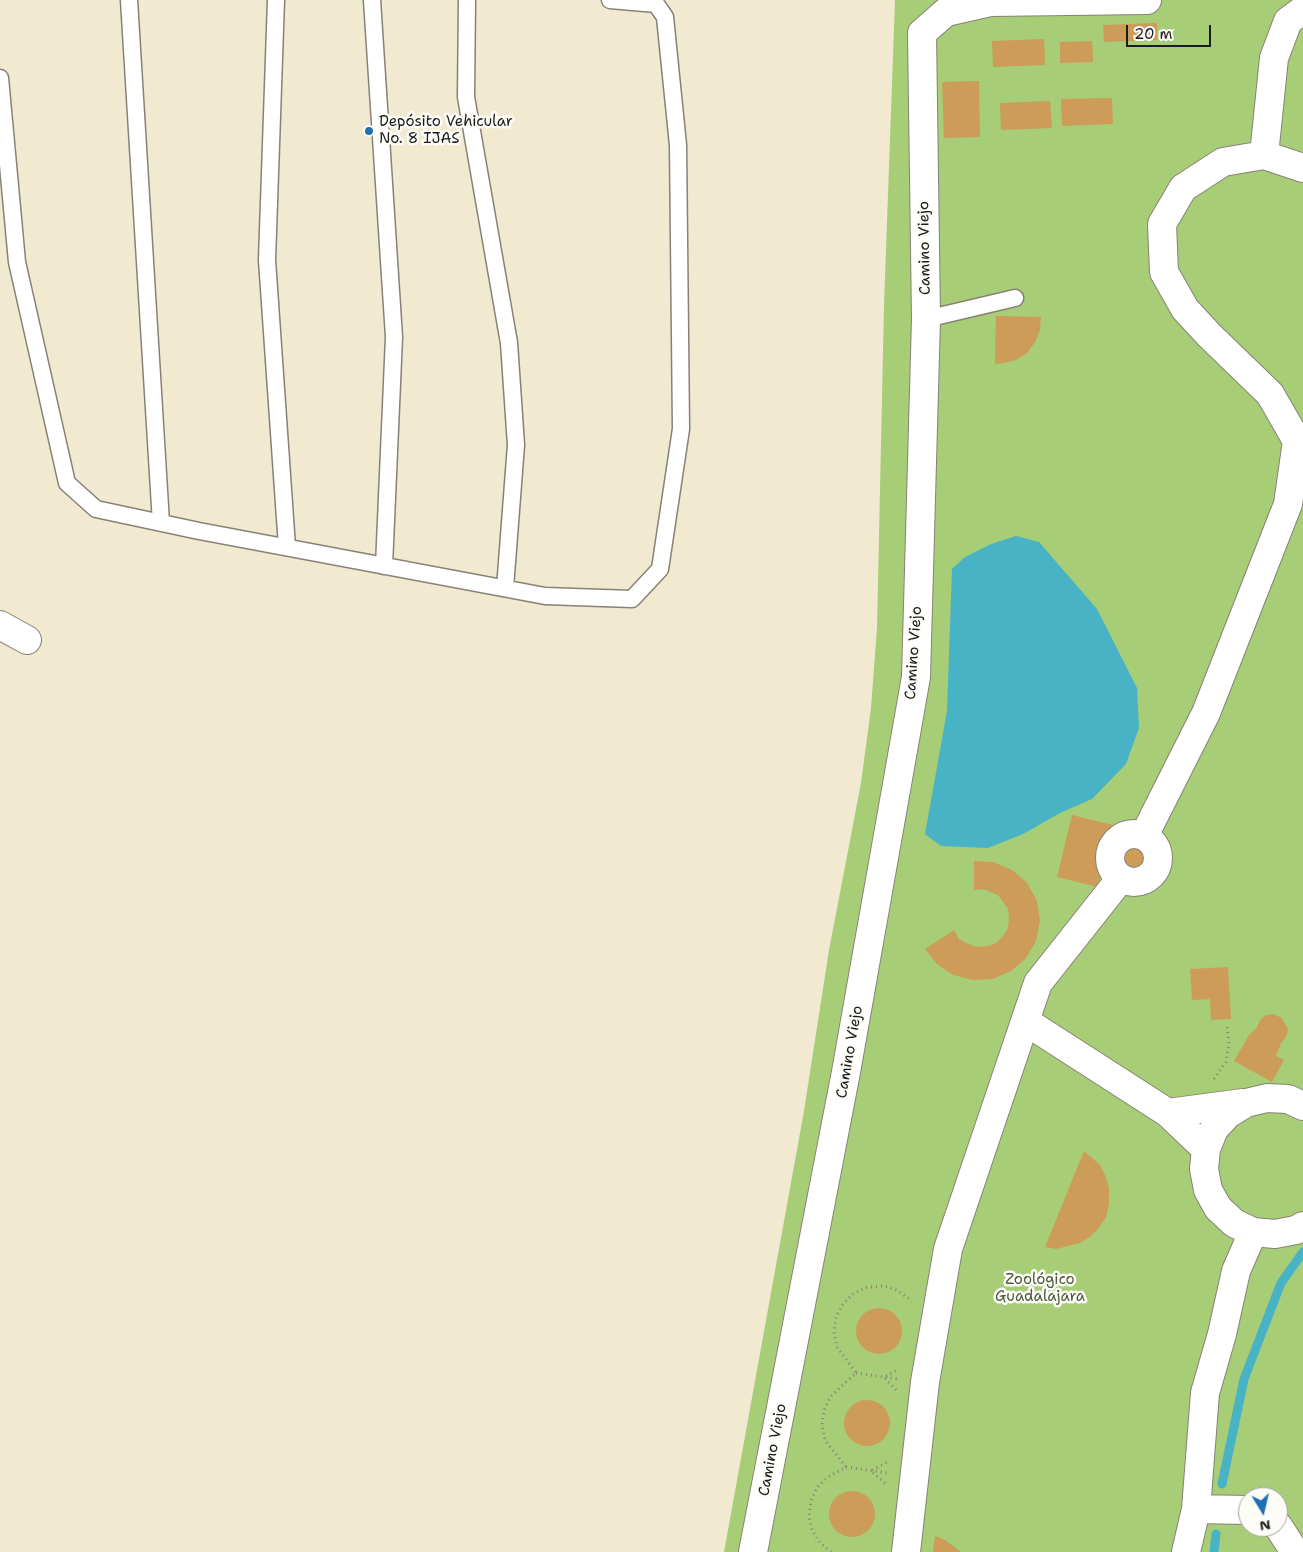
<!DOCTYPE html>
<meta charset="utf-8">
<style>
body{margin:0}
#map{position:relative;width:1303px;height:1552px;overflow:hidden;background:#f2e9d1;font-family:"Shantell Sans",sans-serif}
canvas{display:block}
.north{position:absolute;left:1238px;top:1487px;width:50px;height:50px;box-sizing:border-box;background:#fdfcf7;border:1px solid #a3a29f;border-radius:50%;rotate:171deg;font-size:14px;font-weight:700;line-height:20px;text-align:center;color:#1c1c1c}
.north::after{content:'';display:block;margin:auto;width:18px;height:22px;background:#1f6fb2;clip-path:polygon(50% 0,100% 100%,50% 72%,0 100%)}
.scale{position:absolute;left:1126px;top:25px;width:85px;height:22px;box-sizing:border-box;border:2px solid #1c1c1c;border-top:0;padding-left:6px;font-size:15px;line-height:18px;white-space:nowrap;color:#1c1c1c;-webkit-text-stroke:4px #fdfcf7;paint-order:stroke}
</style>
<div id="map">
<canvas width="1303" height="1552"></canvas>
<div class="north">N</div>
<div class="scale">20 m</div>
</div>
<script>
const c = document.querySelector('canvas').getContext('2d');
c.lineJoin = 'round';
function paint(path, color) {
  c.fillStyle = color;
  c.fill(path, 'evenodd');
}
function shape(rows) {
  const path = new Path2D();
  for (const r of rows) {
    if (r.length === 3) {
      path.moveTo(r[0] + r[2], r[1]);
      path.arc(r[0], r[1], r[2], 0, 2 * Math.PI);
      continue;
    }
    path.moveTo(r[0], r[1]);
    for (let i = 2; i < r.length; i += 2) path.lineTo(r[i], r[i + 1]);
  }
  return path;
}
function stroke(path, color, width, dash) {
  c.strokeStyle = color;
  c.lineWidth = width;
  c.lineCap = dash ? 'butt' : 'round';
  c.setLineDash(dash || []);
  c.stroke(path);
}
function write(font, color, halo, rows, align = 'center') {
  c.font = font + ' "Shantell Sans",sans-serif';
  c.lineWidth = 5;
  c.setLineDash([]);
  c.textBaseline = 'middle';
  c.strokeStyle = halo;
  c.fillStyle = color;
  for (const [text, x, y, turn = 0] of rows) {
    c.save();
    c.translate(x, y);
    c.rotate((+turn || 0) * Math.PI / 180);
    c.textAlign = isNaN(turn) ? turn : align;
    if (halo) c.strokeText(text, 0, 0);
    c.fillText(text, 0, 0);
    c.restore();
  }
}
paint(shape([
 [895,0,1303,0,1303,1552,724,1552,804,1111,829,950,861,783,871,708,877,628,884,305],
 [1248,1497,1278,1497,1278,1527,1248,1527]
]), '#a7cd77');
paint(shape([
 [1016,536,1039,542,1097,609,1137,688,1139,728,1126,764,1092,799,1060,813,1023,834,988,848,941,846,925,834,947,711,952,569,965,557,991,544]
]), '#48b3c5');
stroke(shape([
 [1222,1484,1244,1379,1281,1283,1303,1252],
 [1214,1552,1216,1534]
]), '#48b3c5', 9);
paint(shape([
 [1157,23,1157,40,1104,42,1103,25],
 [1044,39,1045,65,993,67,992,41],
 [1092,41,1093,62,1060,63,1060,42],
 [979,81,980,137,944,138,942,82],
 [1112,98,1113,124,1062,126,1061,99],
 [1050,101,1052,128,1001,130,1000,103],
 [996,316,1041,317,1040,330,1035,342,1027,353,1016,360,1004,363,995,364],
 [1072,815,1113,825,1098,887,1057,877],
 [1135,858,15],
 [974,861,993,862,1012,870,1027,883,1037,901,1040,921,1036,941,1026,958,1011,971,993,979,973,980,953,975,937,964,925,949,954,930,959,939,968,944,977,947,988,946,996,943,1003,936,1008,928,1009,918,1008,909,998,895,983,889,974,890],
 [1228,967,1231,1019,1211,1020,1210,999,1192,1000,1190,969],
 [1273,1014,1282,1018,1288,1029,1286,1037,1281,1043,1276,1056,1284,1060,1272,1082,1234,1061,1249,1035,1256,1029,1260,1020,1266,1015],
 [1084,1151,1100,1165,1106,1177,1109,1190,1109,1204,1106,1217,1099,1228,1090,1237,1080,1243,1056,1249,1045,1247],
 [879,1331,23],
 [867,1423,23],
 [852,1514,23],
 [935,1536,945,1540,961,1552,933,1552]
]), '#cc9c58');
const lane = shape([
 [129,0,161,523],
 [276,0,267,260,287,547],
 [372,0,394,337,384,566],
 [467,0,466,97,509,343,516,445,505,588],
 [0,78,17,262,67,483,96,509,199,531,545,596,632,599,660,569,681,429,678,145,665,17,656,4,610,0],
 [926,319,1015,298]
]);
const street = shape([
 [1264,155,1274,58,1288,21,1303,10],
 [0,625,27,640],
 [1134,858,24],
 [1144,836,1206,713,1288,504,1297,441,1270,394,1209,335,1185,309,1164,272,1162,224,1183,188,1223,162,1264,155,1303,168],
 [1025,1021,1168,1113,1206,1149],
 [1303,1106,1288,1099,1267,1098,1246,1103,1228,1114,1214,1129,1206,1149,1204,1169,1208,1190,1218,1208,1234,1223,1253,1232,1275,1234,1296,1230,1303,1226],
 [1168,1113,1243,1103],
 [1196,1509,1248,1510],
 [1278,1526,1295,1552],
 [753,1552,846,1072,916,677,926,319,922,33,946,12,990,2,1147,0],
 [906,1552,925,1382,948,1249,1038,983,1121,878],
 [1186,1552,1196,1509,1205,1393,1222,1334,1236,1271,1253,1232]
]);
stroke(lane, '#878276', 19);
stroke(street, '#878276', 30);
stroke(shape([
 [1214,1079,1226,1062,1229,1043,1227,1026],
 [856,1373,897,1379],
 [896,1390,884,1377,898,1370],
 [846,1467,888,1473],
 [885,1483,871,1471,889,1461],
 [831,1552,820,1543,812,1530,809,1516,811,1501,817,1487,828,1477,846,1467,825,1440,822,1425,824,1410,831,1396,856,1373,837,1347,834,1332,836,1317,843,1304,854,1293,868,1287,883,1286,897,1290,912,1301]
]), '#878276', 3, [1, 4]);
stroke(lane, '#fff', 16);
stroke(street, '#fff', 28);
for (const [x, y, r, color] of [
 [369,131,5,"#1f6fb2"]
]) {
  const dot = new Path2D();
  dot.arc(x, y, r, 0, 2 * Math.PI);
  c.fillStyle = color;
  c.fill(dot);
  stroke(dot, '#fdfcf7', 2);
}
write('15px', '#1c1c1c', '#fdfcf7', [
 ["Depósito Vehicular",379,122],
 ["No. 8 IJAS",379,139]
], 'left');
write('15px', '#1c1c1c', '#fdfcf7', [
 ["Camino Viejo",925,248,-91],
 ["Camino Viejo",914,653,-86],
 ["Camino Viejo",850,1052,-80],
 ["Camino Viejo",773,1450,-79]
]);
write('15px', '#4d5a3c', '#fdfcf7', [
 ["Zoológico",1040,1280],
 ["Guadalajara",1040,1297]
]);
</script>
